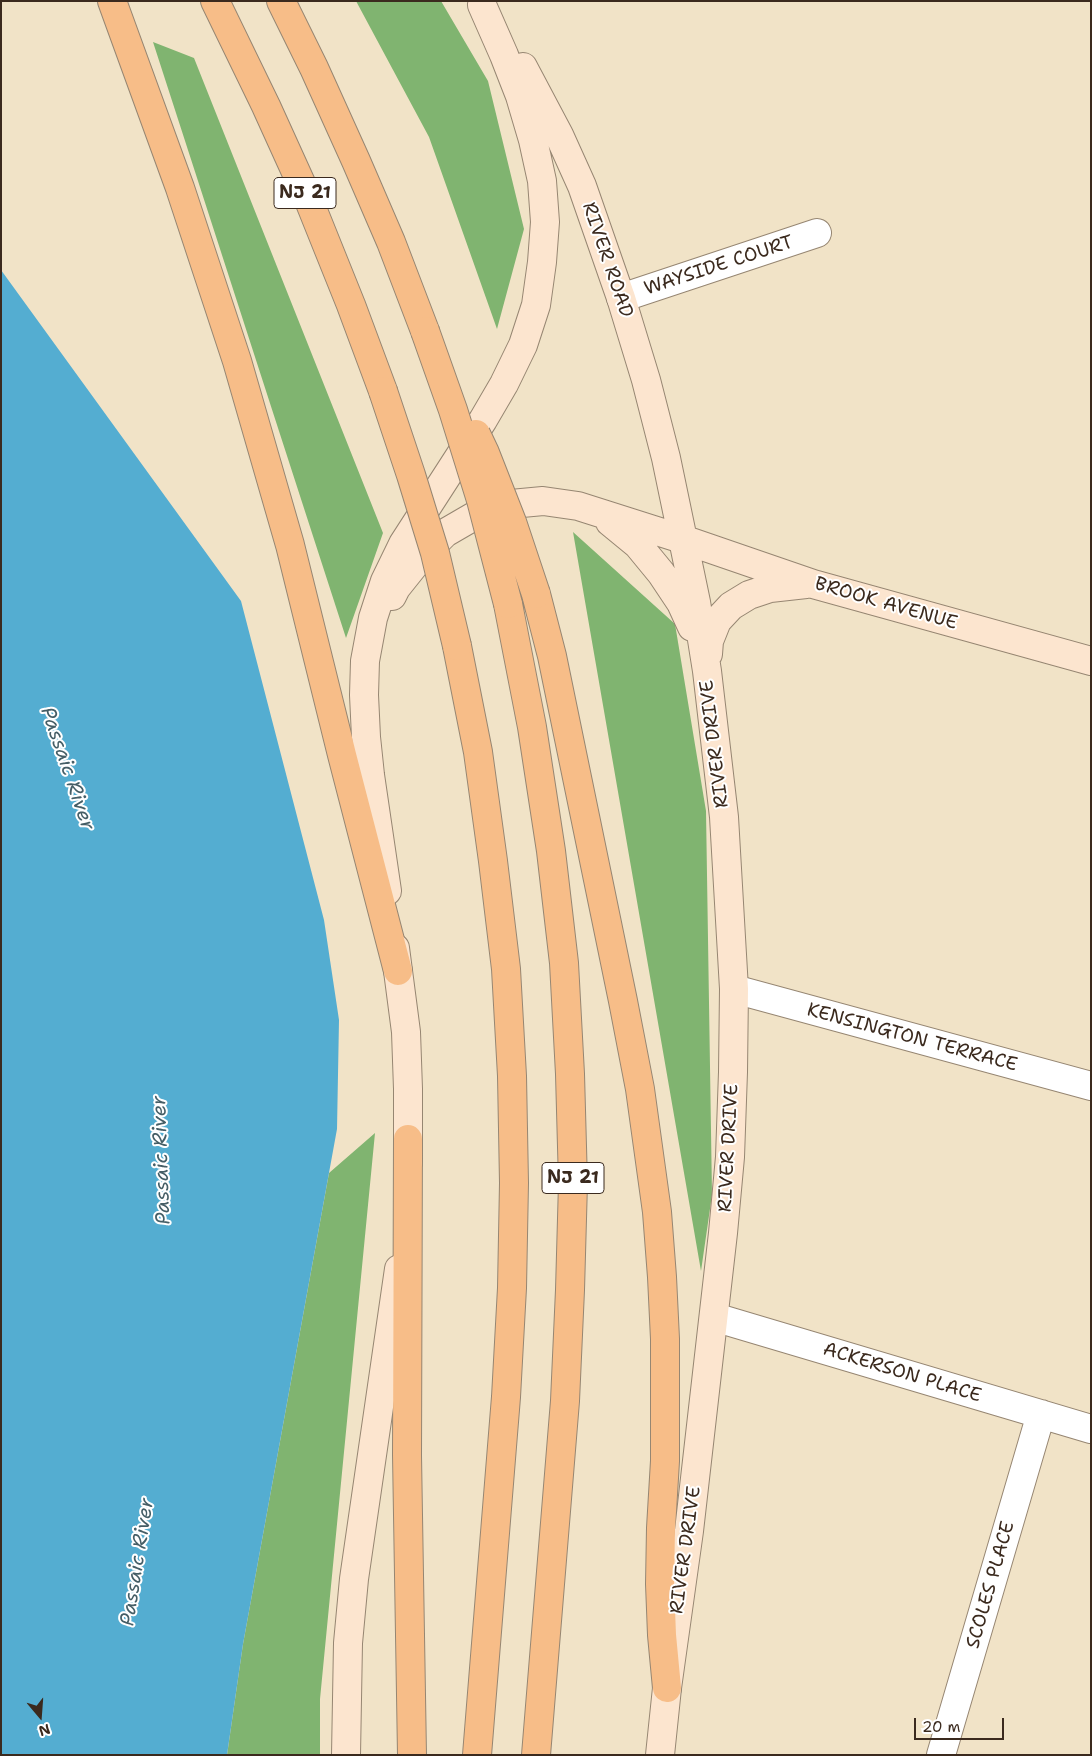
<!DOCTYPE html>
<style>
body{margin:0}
#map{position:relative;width:1092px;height:1756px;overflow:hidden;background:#f1e3c7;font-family:"Shantell Sans",sans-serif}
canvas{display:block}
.frame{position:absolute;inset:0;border:2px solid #3b2a1e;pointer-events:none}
.north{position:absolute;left:15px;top:1691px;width:50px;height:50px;-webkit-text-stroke:4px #fff;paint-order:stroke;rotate:162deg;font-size:14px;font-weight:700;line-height:20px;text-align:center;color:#3b2a1e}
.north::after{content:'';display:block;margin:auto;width:18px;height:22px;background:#3b2a1e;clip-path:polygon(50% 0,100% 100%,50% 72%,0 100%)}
.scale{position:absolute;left:914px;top:1718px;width:90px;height:22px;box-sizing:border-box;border:2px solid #3b2a1e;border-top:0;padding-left:6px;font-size:15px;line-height:18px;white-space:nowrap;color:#3b2a1e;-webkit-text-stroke:4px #fff;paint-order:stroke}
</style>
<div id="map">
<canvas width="1092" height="1756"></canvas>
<div class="frame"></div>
<div class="north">N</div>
<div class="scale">20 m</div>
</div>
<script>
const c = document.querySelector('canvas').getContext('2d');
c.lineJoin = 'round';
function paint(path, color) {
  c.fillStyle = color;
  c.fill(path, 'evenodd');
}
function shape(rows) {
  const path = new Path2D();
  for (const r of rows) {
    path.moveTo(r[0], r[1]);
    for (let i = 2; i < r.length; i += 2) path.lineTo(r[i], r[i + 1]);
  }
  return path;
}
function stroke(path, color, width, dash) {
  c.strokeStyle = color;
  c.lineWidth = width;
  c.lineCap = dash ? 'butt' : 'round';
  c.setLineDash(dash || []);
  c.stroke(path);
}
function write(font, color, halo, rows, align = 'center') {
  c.font = font + ' "Shantell Sans",sans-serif';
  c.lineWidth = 4;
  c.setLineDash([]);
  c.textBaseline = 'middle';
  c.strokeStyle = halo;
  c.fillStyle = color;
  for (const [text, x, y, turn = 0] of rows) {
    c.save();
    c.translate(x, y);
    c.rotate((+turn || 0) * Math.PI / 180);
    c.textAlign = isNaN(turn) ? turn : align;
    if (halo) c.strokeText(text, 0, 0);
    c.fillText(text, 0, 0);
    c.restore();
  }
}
paint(shape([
 [356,1,441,1,488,81,524,229,497,329,429,137],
 [153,42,194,58,383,533,346,638],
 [573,532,675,624,706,811,712,1195,701,1271],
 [375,1133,320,1699,320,1755,227,1755,243,1644,329,1173]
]), '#80b470');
paint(shape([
 [1,270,241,601,324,920,339,1020,337,1129,243,1644,227,1755,1,1755]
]), '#54add1');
const street = shape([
 [621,298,817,233],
 [734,989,1091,1086],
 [714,1317,1091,1429],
 [941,1755,1041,1414]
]);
const secondary = shape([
 [523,67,559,135,582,186,621,298,646,380,666,458,696,602,707,671,724,817,734,989,733,1072,730,1157,723,1233,689,1531,667,1688,660,1755],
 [610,522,638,545,661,573,681,603,692,627],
 [392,596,396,588,420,558,445,533,476,515,511,504,543,501,578,506,685,540,813,584,1091,661],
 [708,654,709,641,717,621,731,606,749,595,770,588,806,584],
 [387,891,370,775,366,737,364,695,365,661,373,618,385,581,403,544,483,420,504,384,523,345,536,305,542,262,545,222,542,181,533,140,520,96,504,55,482,5],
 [395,948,406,1032,408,1089,408,1162],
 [346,1755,348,1643,354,1579,399,1269]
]);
const highway = shape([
 [112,1,180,188,237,361,290,545,342,755,398,971],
 [215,1,266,106,310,203,351,305,383,391],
 [281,1,314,68,356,161,391,242,425,331],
 [536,594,552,656,623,1001,640,1089,657,1212,662,1277,665,1339,665,1461,661,1528,660,1584,662,1635,667,1688],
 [508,604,532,727,551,851,564,963,570,1074,573,1183,570,1290,565,1401,536,1755],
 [457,646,478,752,493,861,506,969,512,1076,514,1183,512,1288,506,1397,477,1755],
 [408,1139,407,1455,412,1755]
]);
stroke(street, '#968672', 30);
stroke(secondary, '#968672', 30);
stroke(highway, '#968672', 30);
stroke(street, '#fff', 28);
stroke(secondary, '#fce5cf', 28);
stroke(highway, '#f7bd88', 28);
const highwayBridge = shape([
 [425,331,453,410,481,500,508,604],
 [383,391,411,475,435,553,457,646],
 [476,434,485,453,512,522,536,594]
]);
stroke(highwayBridge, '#968672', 30, []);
stroke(highwayBridge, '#f7bd88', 28);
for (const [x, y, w] of [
 [305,193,62],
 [573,1178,62]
]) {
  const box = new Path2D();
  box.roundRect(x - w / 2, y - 15.5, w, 31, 4);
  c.fillStyle = '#fff';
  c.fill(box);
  stroke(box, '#3b2a1e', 1);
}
write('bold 18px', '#3b2a1e', null, [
 ["NJ 21",305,193],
 ["NJ 21",573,1178]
]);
write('19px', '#3b2a1e', '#fff', [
 ["RIVER ROAD",607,260,71],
 ["WAYSIDE COURT",719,266,-18],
 ["BROOK AVENUE",886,604,16],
 ["RIVER DRIVE",715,744,-97],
 ["KENSINGTON TERRACE",912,1038,15],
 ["RIVER DRIVE",729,1148,-87],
 ["ACKERSON PLACE",902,1373,17],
 ["RIVER DRIVE",686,1550,-82],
 ["SCOLES PLACE",991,1585,-74]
]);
write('italic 20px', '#455e66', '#fff', [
 ["Passaic River",67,769,71],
 ["Passaic River",162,1160,-92],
 ["Passaic River",138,1562,-81]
]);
</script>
